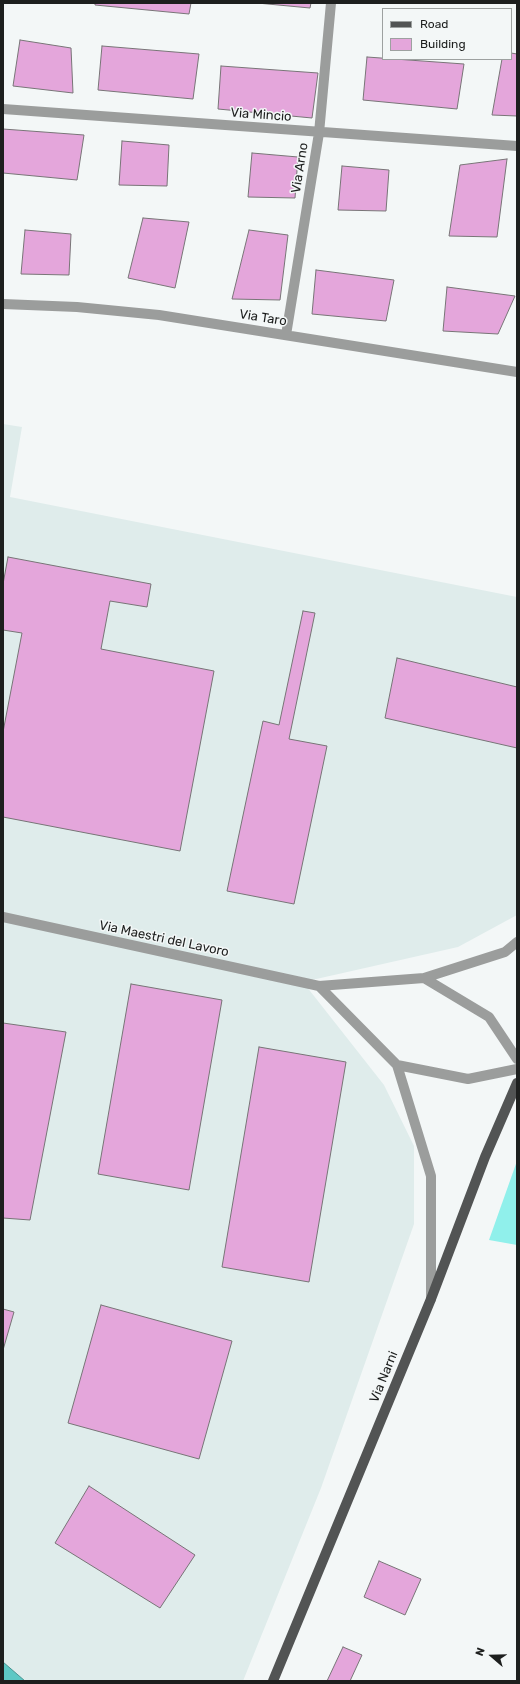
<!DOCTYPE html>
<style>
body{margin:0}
#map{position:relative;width:520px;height:1684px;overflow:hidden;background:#f3f7f7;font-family:Rubik,sans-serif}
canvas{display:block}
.frame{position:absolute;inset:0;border:4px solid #1d1f1e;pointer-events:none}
.legend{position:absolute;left:382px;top:8px;width:130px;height:52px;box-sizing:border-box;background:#f3f7f7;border:1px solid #9da1a0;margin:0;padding:5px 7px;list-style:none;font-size:12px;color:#1d1f1e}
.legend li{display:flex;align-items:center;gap:8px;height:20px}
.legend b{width:20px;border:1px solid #9da1a0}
.north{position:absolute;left:472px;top:1636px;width:40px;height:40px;-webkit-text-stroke:3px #f3f7f7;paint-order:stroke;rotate:290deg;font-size:11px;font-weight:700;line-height:16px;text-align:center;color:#1d1f1e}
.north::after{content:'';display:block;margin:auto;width:14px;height:18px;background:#1d1f1e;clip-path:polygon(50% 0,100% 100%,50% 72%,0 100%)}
</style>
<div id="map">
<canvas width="520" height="1684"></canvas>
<div class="frame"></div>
<ul class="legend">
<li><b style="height:5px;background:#525454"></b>Road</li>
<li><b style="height:11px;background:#e4a6db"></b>Building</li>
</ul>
<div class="north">N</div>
</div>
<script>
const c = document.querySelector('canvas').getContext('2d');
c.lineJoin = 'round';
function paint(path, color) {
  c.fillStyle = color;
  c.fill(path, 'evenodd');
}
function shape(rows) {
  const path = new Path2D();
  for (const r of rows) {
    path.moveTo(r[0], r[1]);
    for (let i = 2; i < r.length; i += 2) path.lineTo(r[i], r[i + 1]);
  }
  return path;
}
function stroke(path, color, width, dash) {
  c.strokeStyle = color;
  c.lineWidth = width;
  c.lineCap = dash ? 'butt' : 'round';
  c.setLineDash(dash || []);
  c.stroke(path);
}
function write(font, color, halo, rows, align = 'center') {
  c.font = font + ' Rubik,sans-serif';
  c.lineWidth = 3;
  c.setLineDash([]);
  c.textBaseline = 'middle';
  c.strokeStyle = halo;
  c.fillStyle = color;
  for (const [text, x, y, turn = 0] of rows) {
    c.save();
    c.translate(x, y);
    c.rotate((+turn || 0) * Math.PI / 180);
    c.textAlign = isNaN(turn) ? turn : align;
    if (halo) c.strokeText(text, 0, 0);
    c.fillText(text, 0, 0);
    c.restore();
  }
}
paint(shape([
 [3,424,22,427,10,497,517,597,517,915,458,947,303,982,384,1085,414,1146,414,1224,321,1488,243,1681,3,1681]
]), '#dfeceb');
paint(shape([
 [517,1161,517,1245,489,1240]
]), '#90f0eb');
const water = shape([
 [3,1662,25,1681,3,1681,3,1662]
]);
paint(water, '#5dc8c4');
stroke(water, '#4a9592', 1);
const building = shape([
 [95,3,191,3,189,14,95,5,95,3],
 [257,3,311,3,310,8,257,3],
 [20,40,71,48,73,93,13,86,20,40],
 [102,46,199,54,193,99,98,90,102,46],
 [511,53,517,54,517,116,492,115,502,59,511,59,511,53],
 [367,57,464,64,457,109,363,100,367,57],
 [221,66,318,73,312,118,218,109,221,66],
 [3,129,84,135,77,180,3,173,3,129],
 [122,141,169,145,167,186,119,185,122,141],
 [252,153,298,157,295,198,248,197,252,153],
 [507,159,497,237,449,236,460,165,507,159],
 [342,166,389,170,386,211,338,210,342,166],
 [143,218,189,222,175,288,128,278,143,218],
 [25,230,71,234,69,275,21,274,25,230],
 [249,230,288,235,280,300,232,299,249,230],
 [316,270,394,280,386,321,312,314,316,270],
 [447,287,515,296,498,334,443,331,447,287],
 [8,557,151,584,147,607,110,601,101,649,214,671,180,851,3,817,3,732,22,633,3,630,3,584,8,557],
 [303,611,315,613,289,739,327,746,294,904,227,891,263,721,279,725,303,611],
 [397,658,517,687,517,748,385,718,397,658],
 [131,984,222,1000,189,1190,98,1174,131,984],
 [3,1023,66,1032,30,1220,3,1218,3,1023],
 [259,1047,346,1062,309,1282,222,1267,259,1047],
 [101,1305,232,1341,199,1459,68,1423,101,1305],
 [3,1309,14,1312,3,1350,3,1309],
 [89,1486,195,1555,160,1608,55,1543,89,1486],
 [379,1561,421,1579,405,1615,364,1597,379,1561],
 [343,1647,362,1655,350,1681,327,1681,343,1647]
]);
paint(building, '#e4a6db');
stroke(building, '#787577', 1);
stroke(shape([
 [3,109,517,146],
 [3,304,77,307,159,315,517,372],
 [286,335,319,133,331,3],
 [3,917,319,986,424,978,505,952,517,942],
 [424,978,489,1017,517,1059],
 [319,986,397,1065,431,1176,431,1299],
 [397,1065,468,1079,517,1069]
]), '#9b9d9c', 10);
stroke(shape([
 [273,1681,431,1299,485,1157,517,1083]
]), '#525454', 10);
write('13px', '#1d1f1e', '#f3f7f7', [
 ["Via Mincio",261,115,4],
 ["Via Arno",300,168,-81],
 ["Via Taro",263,318,9],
 ["Via Maestri del Lavoro",164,939,12],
 ["Via Narni",384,1377,-68]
]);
</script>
